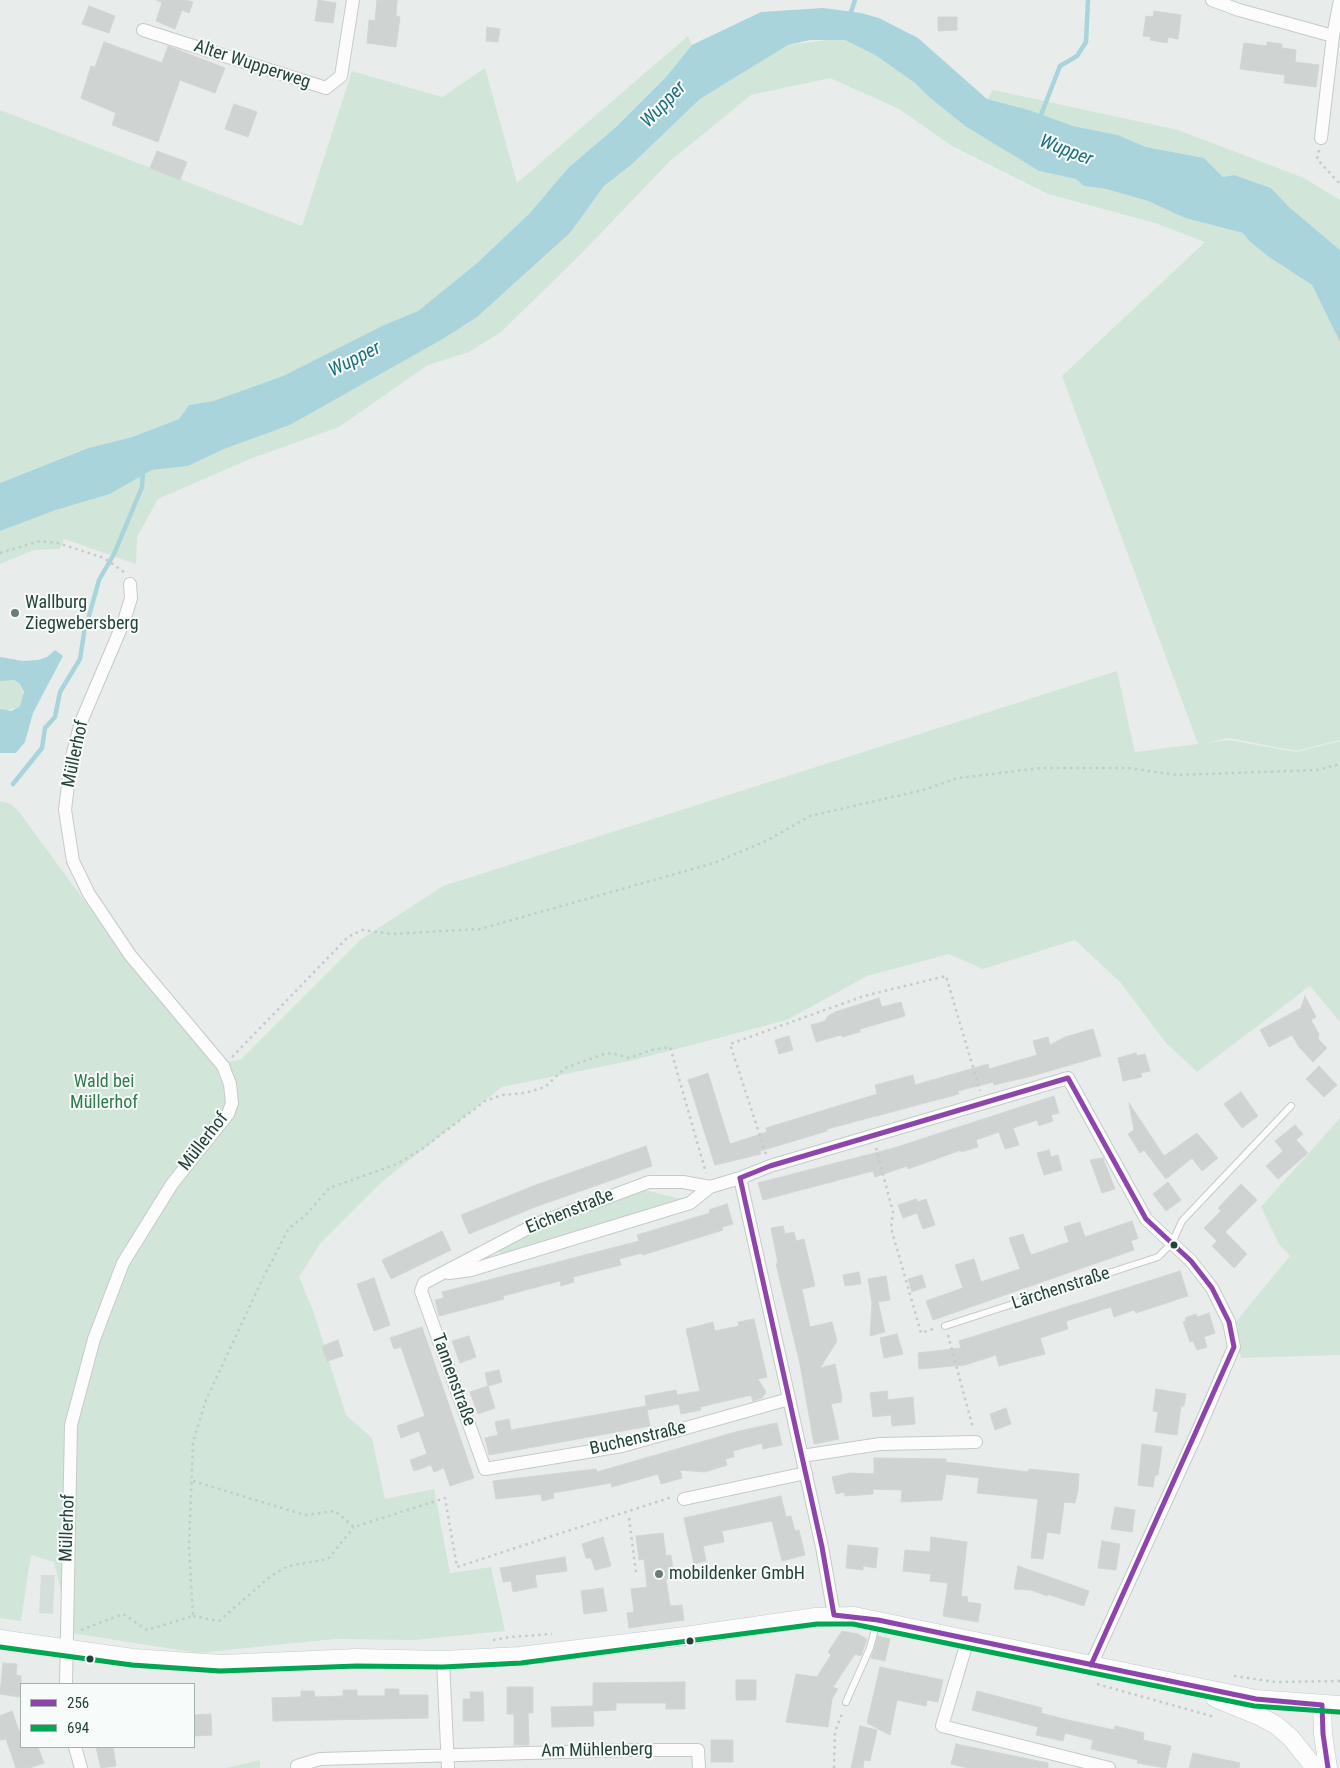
<!DOCTYPE html>
<meta charset="utf-8">
<style>
body{margin:0}
#map{position:relative;width:1340px;height:1768px;overflow:hidden;background:#e8edeb;font-family:"Roboto Condensed",sans-serif}
canvas{display:block}
.legend{position:absolute;left:20px;top:1683px;width:175px;height:65px;box-sizing:border-box;background:#f7fbf9;border:1px solid #a3b1ad;margin:0;padding:6px 9px;list-style:none;font-size:15px;color:#24423a}
.legend li{display:flex;align-items:center;gap:10px;height:25px}
.legend b{width:25px;border:1px solid #a3b1ad}
</style>
<div id="map">
<canvas width="1340" height="1768"></canvas>
<ul class="legend">
<li><b style="height:6px;background:#8e44ad"></b>256</li>
<li><b style="height:6px;background:#00a651"></b>694</li>
</ul>
</div>
<script>
const c = document.querySelector('canvas').getContext('2d');
c.lineJoin = 'round';
function paint(path, color) {
  c.fillStyle = color;
  c.fill(path, 'evenodd');
}
function shape(rows) {
  const path = new Path2D();
  for (const r of rows) {
    path.moveTo(r[0], r[1]);
    for (let i = 2; i < r.length; i += 2) path.lineTo(r[i], r[i + 1]);
  }
  return path;
}
function stroke(path, color, width, dash) {
  c.strokeStyle = color;
  c.lineWidth = width;
  c.lineCap = dash ? 'butt' : 'round';
  c.setLineDash(dash || []);
  c.stroke(path);
}
function write(font, color, halo, rows, align = 'center') {
  c.font = font + ' "Roboto Condensed",sans-serif';
  c.lineWidth = 4;
  c.setLineDash([]);
  c.textBaseline = 'middle';
  c.strokeStyle = halo;
  c.fillStyle = color;
  for (const [text, x, y, turn = 0] of rows) {
    c.save();
    c.translate(x, y);
    c.rotate((+turn || 0) * Math.PI / 180);
    c.textAlign = isNaN(turn) ? turn : align;
    if (halo) c.strokeText(text, 0, 0);
    c.fillText(text, 0, 0);
    c.restore();
  }
}
paint(shape([
 [41,1575,55,1575,53,1614,39,1613]
]), '#d6dedb');
paint(shape([
 [688,36,692,45,666,77,616,127,568,168,530,213,476,264,418,311,384,325,283,376,213,401,189,405,179,419,132,437,87,448,0,483,0,110,302,226,352,71,442,97,485,68,517,183],
 [835,39,845,40,875,55,915,83,929,97,965,126,1039,171,1076,179,1084,186,1106,189,1148,201,1185,218,1243,233,1249,241,1269,257,1312,285,1340,342,1340,740,1296,751,1229,738,1204,743,1229,740,1296,752,1340,741,1340,1022,1310,986,1197,1072,1166,1043,1120,982,1075,940,983,969,949,954,867,976,787,1020,634,1060,502,1087,383,1181,320,1244,299,1277,314,1313,346,1415,372,1438,385,1499,434,1489,450,1573,491,1567,505,1631,415,1640,335,1639,198,1653,71,1633,54,1562,31,1555,21,1621,0,1618,0,801,11,804,20,813,91,910,213,1064,240,1060,360,940,443,886,1117,671,1135,752,1198,744,1062,376,1205,242,1155,223,1048,194,952,146,899,109,830,78,751,95,669,162,579,256,501,332,469,352,428,365,339,427,250,459,158,499,137,537,136,564,64,539,60,549,34,550,0,564,0,531,56,510,110,494,152,470,188,466,224,449,290,425,441,340,506,291,570,233,604,186,631,165,700,99,788,45],
 [993,90,1178,130,1304,178,1340,200,1340,250,1288,206,1271,188,1234,175,1223,177,1204,158,1146,147,1118,135,1073,126,1029,110,987,99],
 [9,678,19,683,24,697,20,706,6,711,0,709,0,681],
 [1340,1118,1340,1355,1241,1358,1234,1324,1290,1256,1279,1244,1261,1207],
 [645,1190,685,1200,502,1257,498,1249,566,1218],
 [260,1760,260,1768,226,1768]
]), '#d1e6d8');
paint(shape([
 [823,8,861,13,879,18,918,38,987,99,1029,110,1073,126,1118,135,1146,147,1204,158,1223,177,1234,175,1271,188,1288,206,1340,250,1340,342,1312,285,1269,257,1249,241,1243,233,1185,218,1148,201,1106,189,1084,186,1076,179,1039,171,965,126,929,97,915,83,875,55,845,40,810,40,788,45,700,99,631,165,604,186,570,233,477,317,441,340,290,425,224,449,188,466,152,470,110,494,56,510,0,531,0,483,88,448,132,437,179,419,189,405,213,401,283,376,384,325,418,311,476,264,530,213,568,168,616,127,666,77,692,45,761,12],
 [55,650,63,656,33,713,25,742,16,753,0,753,0,709,11,711,20,706,24,692,19,683,14,680,0,681,0,657,23,661,38,660,47,657]
]), '#a9d4db');
stroke(shape([
 [850,15,855,0],
 [1039,120,1060,66,1077,56,1086,42,1088,0],
 [89,616,99,580,114,554,142,487,143,471],
 [13,784,42,748,45,728,55,717,60,692,80,659,85,627]
]), '#a9d4db', 4.5);
const building = shape([
 [157,0,186,0,193,2,189,13,182,10,175,29,156,21,162,3,157,0],
 [318,0,336,3,333,23,315,21,318,0],
 [377,0,397,0,396,16,400,17,396,47,367,43,369,20,375,21,377,0],
 [89,6,115,16,109,33,82,24,89,6],
 [1154,11,1181,15,1178,39,1168,37,1167,43,1150,40,1151,37,1143,36,1146,16,1153,17,1154,11],
 [938,17,957,17,957,30,938,31,938,17],
 [487,27,500,29,498,42,486,41,487,27],
 [104,42,162,63,168,46,225,68,215,93,180,80,158,142,112,125,116,113,81,98,91,66,95,67,104,42],
 [1267,42,1282,44,1282,48,1296,50,1295,62,1319,65,1316,87,1284,83,1285,75,1240,69,1244,43,1267,46,1267,42],
 [234,104,257,112,248,137,225,129,234,104],
 [157,151,187,162,180,180,150,168,157,151],
 [1305,996,1316,1017,1311,1020,1319,1034,1318,1039,1327,1048,1313,1062,1299,1047,1292,1035,1269,1047,1260,1030,1301,1008,1305,996],
 [879,998,882,1007,901,1002,905,1016,860,1029,860,1032,842,1037,841,1035,816,1042,811,1025,825,1021,828,1016,835,1012,879,998],
 [1093,1029,1101,1056,1032,1076,994,1085,993,1082,958,1091,959,1094,827,1129,827,1131,760,1151,761,1154,715,1165,688,1080,708,1073,730,1144,767,1132,766,1128,877,1094,875,1085,913,1075,915,1085,988,1064,989,1069,1037,1055,1033,1041,1048,1037,1050,1045,1065,1037,1093,1029],
 [789,1036,793,1050,779,1054,775,1040,789,1036],
 [1136,1053,1137,1056,1145,1054,1150,1071,1141,1073,1142,1077,1123,1081,1118,1058,1136,1053],
 [1319,1066,1337,1085,1324,1097,1306,1079,1319,1066],
 [1241,1092,1258,1116,1242,1128,1224,1104,1241,1092],
 [1054,1096,1059,1113,1051,1115,1053,1121,1039,1126,1037,1120,1013,1128,1019,1145,1005,1149,999,1132,976,1140,978,1147,961,1152,961,1150,908,1169,907,1166,875,1177,873,1171,763,1200,758,1183,894,1148,1054,1096],
 [1129,1103,1164,1156,1197,1133,1218,1158,1202,1171,1192,1158,1166,1179,1144,1150,1140,1153,1128,1134,1134,1130,1129,1103],
 [1295,1125,1303,1134,1296,1140,1308,1153,1278,1179,1266,1166,1283,1151,1275,1141,1295,1125],
 [646,1146,652,1166,535,1207,469,1234,461,1215,533,1186,646,1146],
 [1049,1150,1051,1157,1058,1155,1062,1170,1044,1175,1037,1153,1049,1150],
 [1103,1158,1115,1189,1102,1193,1090,1160,1103,1158],
 [1168,1182,1181,1200,1166,1211,1153,1194,1168,1182],
 [1241,1184,1257,1200,1225,1232,1247,1254,1234,1268,1212,1246,1217,1241,1204,1228,1221,1211,1218,1208,1241,1184],
 [916,1199,918,1202,926,1199,935,1225,923,1229,917,1213,903,1218,898,1205,916,1199],
 [727,1204,733,1224,722,1227,723,1230,643,1255,642,1253,619,1259,621,1265,573,1277,574,1282,561,1286,560,1281,503,1296,504,1299,439,1316,435,1300,444,1298,442,1292,639,1241,637,1235,710,1213,709,1210,727,1204],
 [1132,1221,1138,1238,1131,1241,1134,1250,933,1320,926,1301,963,1288,955,1265,974,1259,981,1282,1020,1269,1009,1238,1023,1234,1031,1255,1069,1242,1064,1227,1080,1222,1085,1237,1132,1221],
 [783,1226,785,1234,794,1232,796,1241,804,1239,815,1286,802,1289,810,1327,832,1322,837,1341,820,1368,835,1364,842,1398,841,1402,831,1404,839,1439,814,1444,800,1364,776,1264,778,1263,771,1228,783,1226],
 [442,1231,451,1250,391,1279,382,1260,442,1231],
 [1180,1271,1188,1296,1136,1313,1134,1310,1114,1317,1111,1307,1066,1321,1068,1329,1040,1338,1045,1354,999,1366,996,1355,965,1365,919,1369,918,1353,961,1348,959,1341,1180,1271],
 [859,1272,861,1284,845,1286,843,1275,859,1272],
 [922,1275,926,1287,912,1292,908,1279,922,1275],
 [886,1276,890,1300,878,1302,885,1332,870,1336,872,1303,868,1279,886,1276],
 [374,1278,390,1325,374,1331,357,1284,374,1278],
 [1209,1313,1215,1333,1204,1337,1207,1347,1197,1350,1193,1341,1190,1342,1183,1322,1186,1321,1185,1318,1196,1314,1197,1317,1209,1313],
 [754,1319,767,1377,758,1379,766,1392,762,1398,753,1401,751,1395,700,1407,701,1410,681,1414,679,1404,647,1410,650,1426,489,1455,485,1438,498,1435,495,1422,509,1419,511,1430,646,1406,645,1396,676,1390,677,1395,700,1391,686,1329,713,1322,715,1331,739,1326,738,1322,754,1319],
 [422,1327,474,1478,450,1486,444,1468,434,1472,431,1465,414,1471,410,1460,427,1454,419,1431,401,1438,397,1426,425,1416,401,1347,394,1349,390,1338,422,1327],
 [897,1334,903,1354,884,1358,880,1338,897,1334],
 [469,1336,476,1357,460,1363,452,1341,469,1336],
 [338,1340,343,1356,327,1361,322,1346,338,1340],
 [499,1370,502,1382,488,1386,485,1373,499,1370],
 [488,1386,495,1408,478,1414,470,1392,488,1386],
 [1156,1389,1186,1394,1184,1406,1181,1406,1177,1435,1155,1432,1158,1412,1153,1411,1156,1389],
 [887,1391,888,1400,913,1397,915,1424,892,1426,891,1415,873,1417,870,1393,887,1391],
 [1006,1408,1011,1424,995,1430,990,1414,1006,1408],
 [777,1423,782,1445,763,1449,762,1443,733,1451,734,1457,725,1459,727,1465,705,1472,680,1470,682,1478,661,1484,658,1474,612,1487,611,1483,553,1493,554,1498,542,1501,541,1494,496,1499,493,1481,596,1469,597,1472,739,1431,777,1423],
 [1142,1444,1162,1447,1158,1475,1155,1475,1153,1487,1138,1485,1142,1444],
 [874,1458,946,1459,946,1462,1028,1472,1029,1469,1079,1474,1078,1490,1075,1503,1064,1502,1060,1534,1047,1532,1043,1559,1031,1558,1038,1499,977,1493,979,1478,946,1474,942,1500,901,1502,902,1490,873,1489,873,1494,845,1496,844,1492,836,1494,832,1477,850,1473,874,1474,874,1458],
 [781,1496,786,1517,791,1516,795,1531,799,1530,805,1555,782,1561,772,1521,722,1531,724,1542,703,1546,706,1561,694,1564,684,1518,781,1496],
 [1115,1507,1135,1510,1132,1532,1111,1529,1115,1507],
 [663,1533,666,1556,671,1555,674,1579,666,1579,670,1606,682,1605,684,1620,629,1628,627,1613,634,1612,631,1589,647,1587,644,1559,639,1560,636,1536,663,1533],
 [603,1537,611,1566,595,1570,591,1558,586,1558,582,1544,603,1537],
 [931,1537,967,1542,961,1596,968,1597,967,1602,981,1604,978,1622,943,1616,948,1583,930,1581,931,1574,903,1571,905,1550,930,1552,931,1537],
 [1102,1541,1120,1544,1116,1570,1098,1568,1102,1541],
 [848,1545,878,1548,876,1568,863,1566,863,1570,846,1568,848,1545],
 [565,1557,567,1571,535,1575,537,1587,513,1592,511,1581,503,1582,500,1568,565,1557],
 [1018,1566,1089,1591,1084,1606,1047,1594,1047,1596,1031,1590,1014,1589,1018,1566],
 [603,1588,607,1611,584,1614,581,1591,603,1588],
 [842,1631,858,1634,867,1639,861,1656,855,1654,833,1687,838,1689,832,1699,828,1727,786,1722,796,1674,817,1677,831,1655,828,1652,842,1631],
 [878,1636,890,1639,885,1661,871,1658,878,1636],
 [3,1663,17,1664,16,1675,21,1676,21,1695,19,1697,0,1694,3,1663],
 [880,1667,943,1680,938,1702,927,1700,926,1706,897,1700,890,1735,867,1723,880,1667],
 [736,1680,756,1680,756,1700,736,1700,736,1680],
 [685,1682,685,1709,666,1709,666,1703,616,1703,616,1710,593,1711,594,1726,552,1727,551,1707,593,1706,593,1683,685,1682],
 [507,1687,533,1687,533,1713,528,1713,529,1745,514,1745,514,1714,507,1714,507,1687],
 [385,1689,399,1689,399,1695,428,1695,428,1718,273,1721,272,1698,301,1697,301,1691,314,1691,315,1697,343,1696,343,1690,357,1690,357,1696,385,1696,385,1689],
 [977,1691,1042,1708,1041,1713,1068,1720,1114,1730,1115,1726,1144,1733,1143,1740,1171,1746,1166,1768,1137,1763,1138,1760,1091,1749,1093,1740,1065,1733,1063,1741,1036,1735,1038,1727,972,1710,977,1691],
 [470,1692,483,1692,484,1721,463,1721,463,1699,471,1699,470,1692],
 [12,1711,19,1731,21,1731,21,1747,38,1747,44,1763,29,1768,16,1768,6,1739,0,1740,0,1716,12,1711],
 [211,1714,212,1735,194,1736,194,1715,211,1714],
 [860,1726,877,1730,870,1761,864,1760,863,1768,851,1768,860,1726],
 [711,1740,733,1740,733,1762,711,1762,711,1740],
 [956,1744,1048,1763,1048,1768,968,1768,951,1764,956,1744],
 [96,1747,113,1747,116,1766,101,1768,96,1747],
 [1193,1753,1240,1763,1239,1768,1189,1768,1193,1753]
]);
paint(building, '#cfd4d2');
stroke(building, '#d1d6d4', 1);
const lane = shape([
 [945,1326,1158,1257,1172,1243,1182,1221,1291,1106],
 [846,1702,870,1648,877,1622]
]);
const street = shape([
 [1212,0,1239,10,1333,36,1340,0],
 [143,30,326,88,341,76,353,0],
 [1321,138,1333,36],
 [740,1178,822,1547,834,1615],
 [449,1273,471,1270,690,1203,710,1187],
 [789,1399,622,1446,485,1469,421,1291,424,1283,439,1275,536,1224,649,1182,683,1182,710,1187,740,1178,770,1166,1068,1078,1146,1219,1191,1261,1212,1288,1229,1322,1234,1347,1197,1433,1091,1665],
 [802,1456,880,1444,976,1442],
 [684,1499,806,1473],
 [968,1639,942,1726,1109,1768],
 [443,1660,448,1768],
 [66,1684,71,1425,94,1339,123,1263,172,1184,228,1114,232,1103,230,1084,223,1066,130,955,89,894,73,861,65,810,71,760,81,722,124,621,131,598,130,584],
 [75,1747,81,1768],
 [297,1766,320,1759,632,1750,698,1750,699,1768]
]);
const secondary = shape([
 [0,1639,133,1658,221,1664,357,1658,443,1660,520,1656,685,1636,816,1617,854,1616,1256,1699,1340,1705],
 [1215,1698,1261,1717,1276,1725,1291,1738,1315,1768],
 [1322,1705,1323,1734,1328,1768]
]);
stroke(lane, '#c5cac8', 8);
stroke(street, '#c5cac8', 14);
stroke(secondary, '#c3cbc8', 19);
stroke(shape([
 [1319,150,1317,159,1340,184],
 [0,553,40,541,58,543,104,558,124,572],
 [232,1057,348,937,362,930,392,934,480,929,714,863,766,841,810,816,923,790,958,778,1042,768,1128,768,1177,775,1317,770,1340,764],
 [876,1148,893,1212,891,1228,921,1333,936,1328],
 [766,1154,730,1044,864,996,946,976,980,1091],
 [948,1335,973,1428],
 [193,1481,305,1515,335,1511,354,1527,445,1498,457,1567,672,1497],
 [629,1518,636,1573],
 [193,1616,219,1621,271,1576,288,1566,328,1559,354,1527],
 [81,1630,123,1614,147,1630,193,1616,189,1546,193,1442,206,1400,262,1280,289,1228,306,1215,329,1188,397,1164,422,1149,485,1101,502,1095,525,1093,545,1087,565,1068,604,1054,612,1053,629,1058,651,1050,670,1047,706,1173],
 [493,1640,510,1637,552,1634],
 [1234,1676,1276,1682,1340,1681],
 [1097,1684,1215,1717],
 [834,1768,835,1732,843,1711]
]), '#c3ccca', 2.5, [2.5, 4]);
stroke(lane, '#fcfcfc', 6);
stroke(street, '#fcfcfc', 12);
stroke(secondary, '#fcfcfc', 18);
stroke(shape([
 [1068,1078,1146,1219,1191,1261,1212,1288,1229,1322,1234,1347,1091,1665],
 [740,1178,822,1547,834,1615],
 [740,1178,770,1166,1068,1078],
 [834,1615,878,1620,1256,1699,1322,1705],
 [1322,1705,1323,1734,1328,1768]
]), '#8e44ad', 5);
stroke(shape([
 [0,1647,132,1665,220,1671,357,1666,443,1667,521,1663,817,1624,853,1624,1254,1706,1339,1712]
]), '#00a651', 5);
for (const [x, y, r, color] of [
 [15,613,5,"#697e78"],
 [1174,1245,4.5,"#24423a"],
 [659,1574,5,"#697e78"],
 [690,1641,4.5,"#24423a"],
 [90,1659,4.5,"#24423a"]
]) {
  const dot = new Path2D();
  dot.arc(x, y, r, 0, 2 * Math.PI);
  c.fillStyle = color;
  c.fill(dot);
  stroke(dot, '#f7fbf9', 2);
}
write('18px', '#24423a', '#f7fbf9', [
 ["Alter Wupperweg",252,65,18],
 ["Müllerhof",76,754,-78],
 ["Müllerhof",204,1142,-52],
 ["Eichenstraße",570,1212,-22],
 ["Lärchenstraße",1061,1289,-18],
 ["Tannenstraße",453,1380,70],
 ["Buchenstraße",638,1439,-13],
 ["Müllerhof",68,1528,-88],
 ["Am Mühlenberg",597,1751,-1]
]);
write('18px', '#24423a', '#f7fbf9', [
 ["Wallburg",25,603],
 ["Ziegwebersberg",25,624],
 ["mobildenker GmbH",669,1574]
], 'left');
write('18px', '#2d7a4b', '#f7fbf9', [
 ["Wald bei",104,1082],
 ["Müllerhof",104,1103]
]);
write('italic 19px', '#1c6f80', '#f7fbf9', [
 ["Wupper",664,105,-46],
 ["Wupper",1066,151,21],
 ["Wupper",355,360,-27]
]);
</script>
